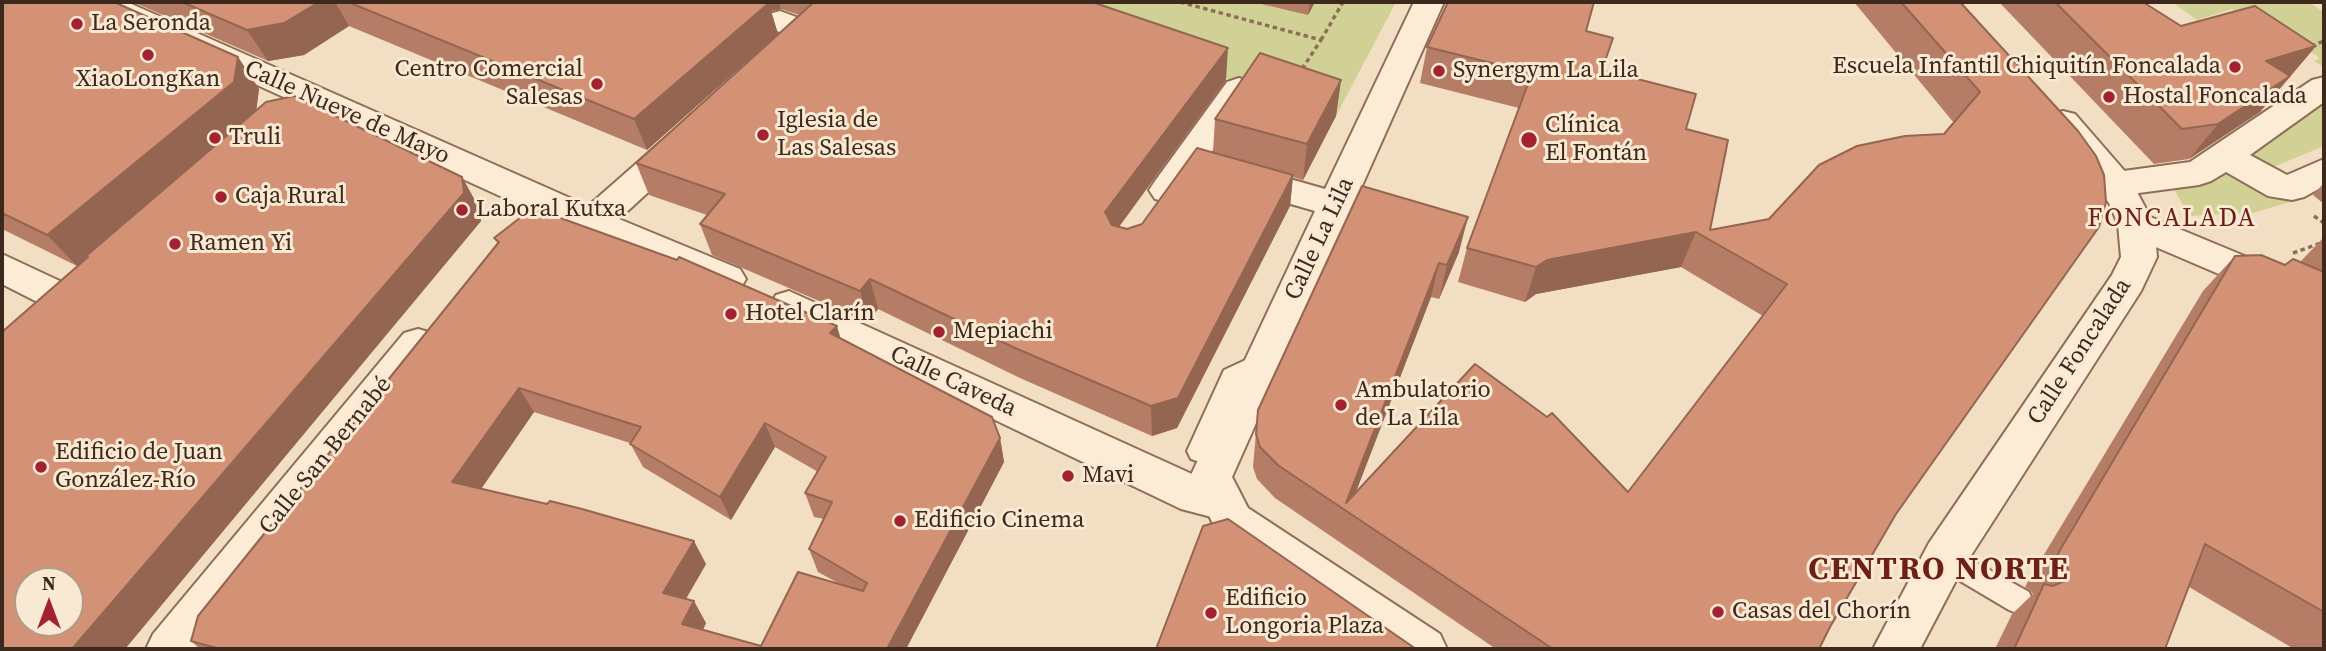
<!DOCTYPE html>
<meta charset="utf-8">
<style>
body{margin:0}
#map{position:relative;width:2326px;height:651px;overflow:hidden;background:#f2dec2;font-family:"Source Serif 4",serif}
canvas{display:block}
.frame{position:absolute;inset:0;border:4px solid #3c281d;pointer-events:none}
.north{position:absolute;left:14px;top:567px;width:70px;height:70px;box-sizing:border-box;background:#f9e9d2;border:2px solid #ad9c8a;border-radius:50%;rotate:0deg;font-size:19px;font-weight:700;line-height:28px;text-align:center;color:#3c281d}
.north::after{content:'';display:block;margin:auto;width:24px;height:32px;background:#a22231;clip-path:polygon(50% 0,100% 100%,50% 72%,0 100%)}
</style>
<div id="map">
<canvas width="2326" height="651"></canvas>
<div class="frame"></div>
<div class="north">N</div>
</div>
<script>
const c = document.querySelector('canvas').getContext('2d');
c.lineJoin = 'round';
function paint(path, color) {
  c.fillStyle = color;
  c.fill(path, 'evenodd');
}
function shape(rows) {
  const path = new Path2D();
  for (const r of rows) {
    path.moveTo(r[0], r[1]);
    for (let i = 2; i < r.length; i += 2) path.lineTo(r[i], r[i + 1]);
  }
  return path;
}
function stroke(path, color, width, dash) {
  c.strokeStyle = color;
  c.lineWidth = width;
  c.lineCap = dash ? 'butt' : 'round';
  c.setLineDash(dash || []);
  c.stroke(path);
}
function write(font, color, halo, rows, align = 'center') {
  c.font = font + ' "Source Serif 4",serif';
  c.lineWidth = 6;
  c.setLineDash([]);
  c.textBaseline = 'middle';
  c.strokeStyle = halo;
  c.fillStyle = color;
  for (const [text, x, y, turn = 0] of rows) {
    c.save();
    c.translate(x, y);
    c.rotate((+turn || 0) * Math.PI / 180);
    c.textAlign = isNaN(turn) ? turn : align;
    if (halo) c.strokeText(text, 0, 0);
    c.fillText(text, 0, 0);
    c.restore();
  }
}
paint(shape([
 [1041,2,1396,2,1336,116,1033,12],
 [2172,2,2308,2,2324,12,2324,27,2321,28,2324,30,2324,67,2314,61,2320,58,2292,39,2282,42,2232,9,2197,20],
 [2321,106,2324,108,2324,146,2259,173,2240,159],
 [2232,165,2266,183,2293,201,2253,213,2189,216,2173,187]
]), '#d1d195');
const service = shape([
 [1265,351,1274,354,1278,361,1274,368,1243,384,1209,459,1200,462,1191,459,1187,451,1224,370,1265,351],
 [1945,545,2029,592,2033,601,2029,610,2019,614,2009,610,1935,566,1931,557,1935,548,1945,545]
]);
const pedestrian = shape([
 [87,2,127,2,588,206,670,134,682,131,694,134,699,142,694,150,619,219,740,269,746,279,740,289,727,293,714,289,524,207,91,9,87,2],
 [780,11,815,24,820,31,789,61,778,64,767,61,762,54,782,33,769,28,765,21,769,14,780,11],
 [2324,77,2324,102,2250,155,2287,175,2324,159,2324,186,2304,197,2292,200,2268,196,2226,172,2211,181,2199,185,2116,196,2104,193,2099,184,2104,175,2116,172,2190,162,2312,80,2324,77],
 [2136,211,2324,289,2324,319,2123,233,2118,224,2123,215,2136,211],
 [2,254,79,290,85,300,79,310,66,314,53,310,2,284,2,254],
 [789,291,1203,479,1238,489,1244,502,1238,515,1223,520,1181,509,776,315,770,305,776,295,789,291],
 [418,329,432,333,437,344,432,355,197,649,146,649,153,634,404,333,418,329]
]);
const minor = shape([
 [1414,2,1444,2,1232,477,1248,508,1440,634,1447,649,1386,649,1218,534,1190,477,1315,211,1229,186,1224,177,1229,168,1241,165,1325,189,1414,2],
 [1239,78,1251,82,1255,89,1179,199,1167,202,1155,199,1149,190,1155,181,1227,82,1239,78],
 [2063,111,2075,114,2128,175,2154,224,2157,257,2141,291,1961,571,1920,649,1873,649,1929,543,2112,275,2121,257,2118,224,2109,203,2046,122,2051,114,2063,111]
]);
stroke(service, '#8e6e57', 4);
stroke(pedestrian, '#8e6e57', 4);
stroke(minor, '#8e6e57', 4);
stroke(shape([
 [1180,2,1321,40,1300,72],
 [1321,40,1343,2],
 [2311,46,2324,41],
 [2314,216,2324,223],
 [2293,253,2324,242]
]), '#8e6e57', 3.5, [4.5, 3.5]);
paint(service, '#fcecd6');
paint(pedestrian, '#fcecd6');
paint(minor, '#fcecd6');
paint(shape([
 [2,2,238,57,259,89,256,111,462,177,478,206,481,221,125,649,2,649,77,266,2,229],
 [133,2,1092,2,1226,80,1119,227,1127,229,1142,224,1213,152,1215,119,1341,80,1336,116,1303,180,1293,177,1290,206,1177,428,1152,436,1020,378,878,309,868,322,712,255,700,224,707,215,649,195,636,163,799,15,781,9,771,11,778,34,647,150,349,26,304,55,268,61],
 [1253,2,1315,2,1308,15],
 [1854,2,1960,2,2078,131,1896,514,1830,627,1819,649,1496,649,1275,498,1257,479,1253,467,1258,410,1362,186,1459,252,1439,299,1431,297,1356,492,1628,492,1763,316,1681,267,1536,294,1525,302,1458,282,1467,248,1519,108,1420,83,1427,47,1586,31,1603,70,1686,129,1710,230,1769,219,1944,134,1954,123],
 [1999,2,2143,2,2181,26,2316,46,2260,112,2189,159,2154,164],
 [2324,183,2324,204,2313,195],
 [2324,237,2324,649,2294,649,2189,587,2165,649,1995,649,2012,614,2033,594,2031,591,2025,587,2028,581,2203,291,2235,256,2285,265,2300,262],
 [494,238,841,339,1000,438,1004,462,906,649,200,649,191,641,498,244],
 [534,412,630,443,643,467,731,520,775,447,818,472,805,493,814,517,824,519,809,549,818,572,838,583,761,646,703,630,706,623,686,599,706,564,481,489]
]), '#b57d65');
paint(shape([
 [319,2,335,2,349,26,304,55,268,61,247,30],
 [758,2,779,2,781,9,771,11,778,34,647,150,634,119],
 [1310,2,1315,2,1308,15],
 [2316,46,2260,112,2189,159,2218,124,2266,61],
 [1228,48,1226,80,1107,243,1105,212],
 [238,57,259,89,256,113,77,266,47,235],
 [1341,80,1336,116,1303,180,1307,144],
 [1293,175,1290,206,1177,428,1152,436,1151,406],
 [462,177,478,206,481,221,125,649,72,649],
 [1468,217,1459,252,1439,299,1447,265],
 [1696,232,1681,267,1536,294,1525,302,1536,267,1547,260],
 [1439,263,1431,297,1348,512,1346,503],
 [870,279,878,309,868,322,860,291],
 [837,326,844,350,830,333],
 [519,388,534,412,470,505,452,482],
 [765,423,775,447,731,520,720,497],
 [1000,438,1004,462,906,649,887,649],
 [694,541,706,564,677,614,663,593],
 [694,601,706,623,695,646,682,624]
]), '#946652');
const building = shape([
 [2,2,114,2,238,57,234,82,47,235,2,213,2,2],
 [182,2,319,2,284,23,247,30,182,2],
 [348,2,767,2,769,3,634,119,348,2],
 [814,2,1092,2,1228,48,1105,212,1112,225,1127,229,1142,224,1197,148,1293,175,1178,398,1151,406,1015,348,870,279,860,291,700,224,725,194,636,163,814,2],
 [1448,2,1594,2,1586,31,1613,38,1602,70,1696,94,1686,129,1728,140,1710,230,1769,219,1819,165,1857,146,1905,136,1944,134,1980,92,1901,2,1960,2,2078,131,2096,156,2104,175,2106,202,2099,227,1896,514,1830,627,1819,649,1553,649,1279,466,1260,447,1256,434,1258,410,1362,186,1468,217,1447,265,1439,263,1346,503,1475,364,1547,417,1552,413,1628,492,1787,284,1696,232,1547,260,1536,267,1467,248,1532,73,1427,47,1448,2],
 [2055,2,2143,2,2181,26,2255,6,2316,46,2266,61,2290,76,2218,124,2182,129,2055,2],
 [1260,53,1341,80,1307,144,1215,119,1260,53],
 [294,96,462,177,464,193,72,649,2,649,2,332,88,257,86,256,266,102,294,96],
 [28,581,70,581,70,623,28,623,28,581],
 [541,211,677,260,679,257,837,326,830,333,992,417,1000,438,887,649,220,649,191,641,198,616,499,242,494,238,525,214,541,211],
 [519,388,641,427,630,444,720,497,765,423,826,457,805,493,832,502,809,549,867,583,863,591,798,572,761,646,682,624,694,601,663,593,694,541,582,509,550,501,547,504,452,482,519,388],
 [2261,255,2285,265,2293,259,2324,272,2324,612,2205,544,2165,649,2014,649,2044,584,2053,586,2064,581,2068,569,2064,560,2057,556,2060,550,2235,256,2261,255],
 [1228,519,1416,649,1156,649,1203,526,1228,519]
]);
paint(building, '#d39175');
stroke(building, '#946652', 2);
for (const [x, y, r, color] of [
 [77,24,7,"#a22231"],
 [148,55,7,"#a22231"],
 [2235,67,7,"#a22231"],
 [1439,71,7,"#a22231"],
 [597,84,7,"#a22231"],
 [2109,97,7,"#a22231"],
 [763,135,7,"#a22231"],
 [215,138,7,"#a22231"],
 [1529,140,9,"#a22231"],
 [221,197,7,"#a22231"],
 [462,210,7,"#a22231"],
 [175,244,7,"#a22231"],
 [731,314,7,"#a22231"],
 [939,332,7,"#a22231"],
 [1341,405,7,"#a22231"],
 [41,467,7,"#a22231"],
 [1068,476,7,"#a22231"],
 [900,521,7,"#a22231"],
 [1718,612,7,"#a22231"],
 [1211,613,7,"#a22231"]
]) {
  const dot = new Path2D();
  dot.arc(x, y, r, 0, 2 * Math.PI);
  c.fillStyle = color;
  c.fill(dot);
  stroke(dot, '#f9e9d2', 2.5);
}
write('24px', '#3c281d', '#f9e9d2', [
 ["La Seronda",91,24],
 ["Escuela Infantil Chiquitín Foncalada",2221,67,"right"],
 ["Centro Comercial",583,70,"right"],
 ["Salesas",583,98,"right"],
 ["Synergym La Lila",1453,71],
 ["XiaoLongKan",148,80,"center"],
 ["Hostal Foncalada",2123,97],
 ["Iglesia de",777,121],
 ["Las Salesas",777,149],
 ["Clínica",1545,126],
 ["El Fontán",1545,154],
 ["Truli",229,138],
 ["Caja Rural",235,197],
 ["Laboral Kutxa",476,210],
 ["Ramen Yi",189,244],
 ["Hotel Clarín",745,314],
 ["Mepiachi",953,332],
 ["Ambulatorio",1355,391],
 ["de La Lila",1355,419],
 ["Edificio de Juan",55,453],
 ["González-Río",55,481],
 ["Mavi",1082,476],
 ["Edificio Cinema",914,521],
 ["Edificio",1225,599],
 ["Longoria Plaza",1225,627],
 ["Casas del Chorín",1732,612]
], 'left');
write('24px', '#3c281d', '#f9e9d2', [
 ["Calle Nueve de Mayo",347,113,24],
 ["Calle La Lila",1320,239,-65],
 ["Calle Foncalada",2080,352,-57],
 ["Calle Caveda",953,382,25],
 ["Calle San Bernabé",326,456,-51]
]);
c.letterSpacing = '2px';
write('26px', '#6d2018', '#f9e9d2', [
 ["FONCALADA",2172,219]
]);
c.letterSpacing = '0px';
c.letterSpacing = '2px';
write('bold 32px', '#6d2018', '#f9e9d2', [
 ["CENTRO NORTE",1939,571]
]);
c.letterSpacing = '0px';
</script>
